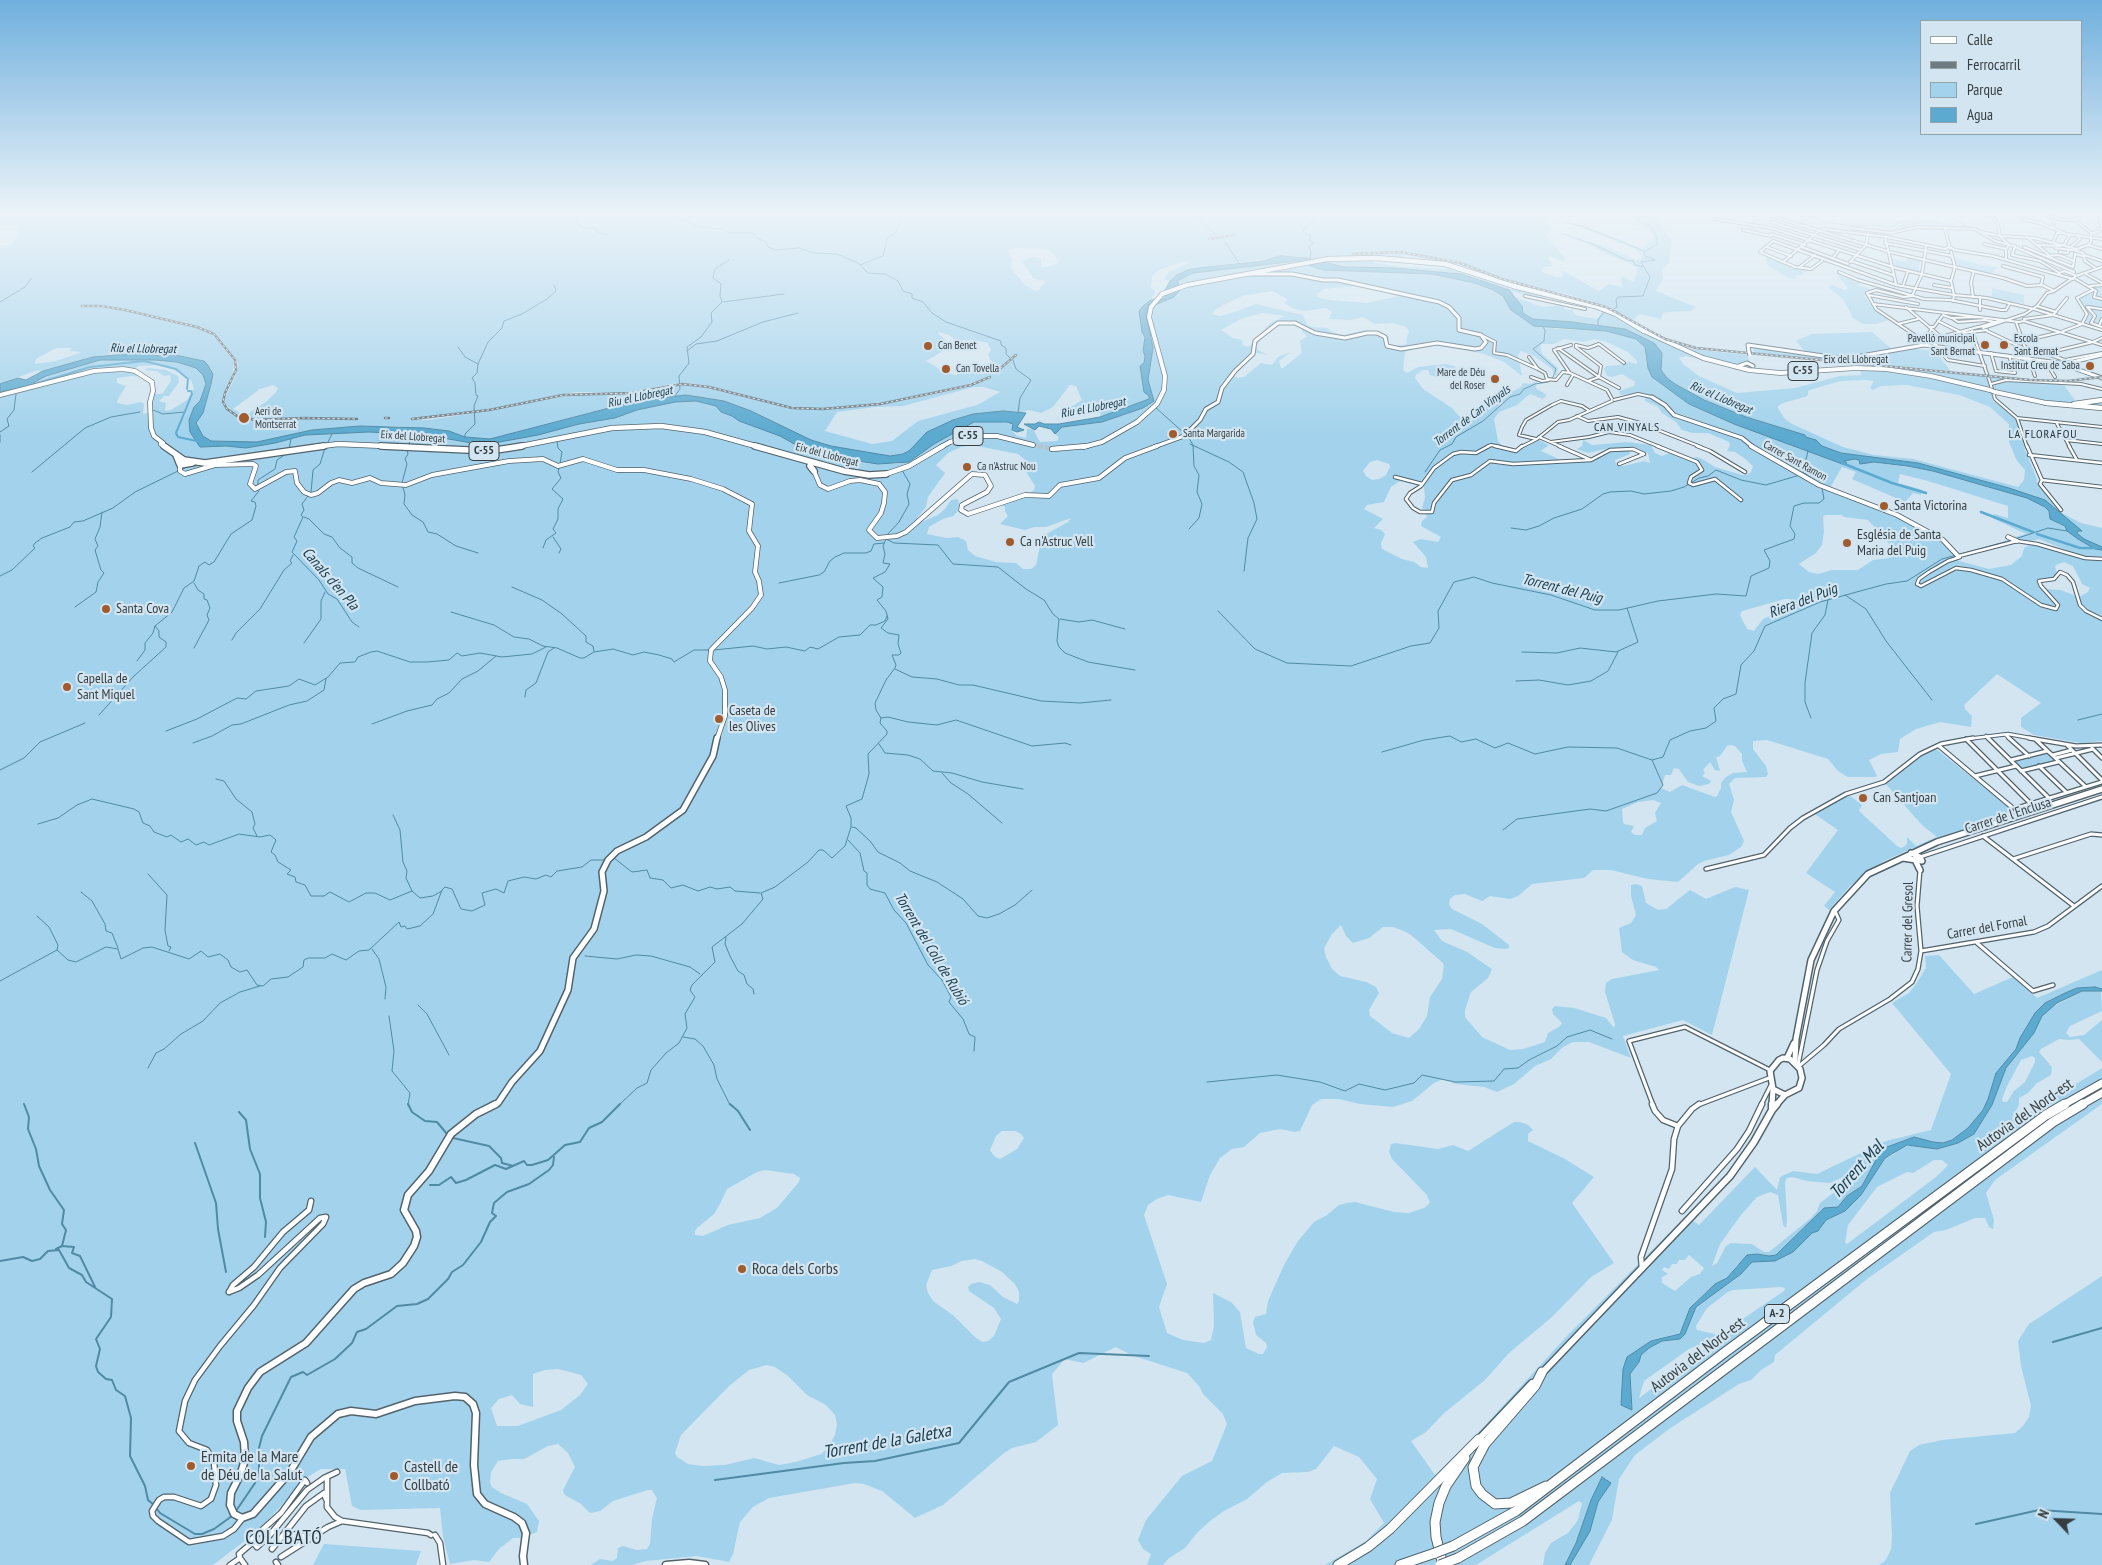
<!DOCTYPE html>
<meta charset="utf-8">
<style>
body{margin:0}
#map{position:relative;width:2102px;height:1565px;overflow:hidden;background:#d2e5f0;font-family:"PT Sans Narrow",sans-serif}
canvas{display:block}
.legend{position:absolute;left:1920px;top:20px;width:162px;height:115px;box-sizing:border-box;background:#d2e5f0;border:1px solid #94a2aa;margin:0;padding:6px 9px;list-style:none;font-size:15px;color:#363e42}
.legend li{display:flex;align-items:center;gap:10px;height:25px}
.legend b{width:25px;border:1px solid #94a2aa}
.north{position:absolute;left:2032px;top:1495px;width:50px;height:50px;-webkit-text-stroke:4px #d2e5f0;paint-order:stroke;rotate:294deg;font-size:14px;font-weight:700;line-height:20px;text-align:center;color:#363e42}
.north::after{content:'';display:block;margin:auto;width:18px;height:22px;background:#363e42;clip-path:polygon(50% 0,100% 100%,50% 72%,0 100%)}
</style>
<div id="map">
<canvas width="2102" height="1565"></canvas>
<ul class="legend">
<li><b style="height:6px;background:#fff"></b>Calle</li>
<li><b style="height:6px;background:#6f7b82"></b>Ferrocarril</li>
<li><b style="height:14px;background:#a3d3ec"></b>Parque</li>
<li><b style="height:14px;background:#5caad0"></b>Agua</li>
</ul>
<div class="north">N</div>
</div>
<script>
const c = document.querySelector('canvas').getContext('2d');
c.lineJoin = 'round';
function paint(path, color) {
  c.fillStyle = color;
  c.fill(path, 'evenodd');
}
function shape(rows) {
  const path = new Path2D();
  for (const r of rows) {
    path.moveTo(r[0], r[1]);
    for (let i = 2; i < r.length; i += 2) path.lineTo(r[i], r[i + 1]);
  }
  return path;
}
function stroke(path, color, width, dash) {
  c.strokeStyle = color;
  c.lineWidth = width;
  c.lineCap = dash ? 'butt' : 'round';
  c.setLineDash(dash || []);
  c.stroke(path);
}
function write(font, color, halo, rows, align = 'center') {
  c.font = font + ' "PT Sans Narrow",sans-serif';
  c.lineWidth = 4.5;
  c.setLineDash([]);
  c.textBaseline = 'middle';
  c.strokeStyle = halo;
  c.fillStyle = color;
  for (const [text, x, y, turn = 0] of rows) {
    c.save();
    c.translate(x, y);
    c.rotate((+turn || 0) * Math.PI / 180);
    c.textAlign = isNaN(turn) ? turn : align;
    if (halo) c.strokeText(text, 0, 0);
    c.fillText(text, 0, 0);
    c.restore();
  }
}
paint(shape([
 [0,214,219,214,233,218,239,214,1554,214,1548,220,1552,227,1547,236,1566,260,1563,262,1550,256,1548,258,1553,266,1543,267,1542,272,1558,278,1564,275,1561,271,1563,271,1599,291,1608,284,1622,287,1621,276,1634,282,1638,267,1604,253,1574,237,1606,246,1636,260,1642,259,1642,256,1635,249,1567,222,1587,226,1643,249,1653,237,1647,228,1620,222,1636,223,1636,220,1629,214,1648,214,1658,221,1672,240,1669,263,1662,270,1663,279,1656,291,1696,307,1691,311,1667,312,1663,313,1661,319,1639,314,1633,320,1607,306,1567,294,1505,280,1455,261,1402,252,1353,254,1402,253,1457,263,1495,278,1604,307,1674,344,1689,349,1748,355,1751,372,1686,356,1679,358,1683,364,1699,376,1737,393,1795,388,1840,376,1862,375,1856,364,2062,382,2076,402,2102,398,2102,409,2057,406,1991,392,1993,401,2004,408,2019,423,2023,433,2025,450,2037,479,2037,482,2060,512,2081,523,2102,528,2102,547,2084,540,2067,520,2045,500,2009,488,1918,463,1841,453,1822,446,1816,440,1806,437,1805,435,1746,417,1704,400,1675,384,1667,378,1661,370,1662,353,1654,343,1625,329,1587,323,1533,319,1523,313,1518,300,1511,295,1509,290,1461,274,1426,270,1344,267,1290,256,1190,269,1177,275,1170,281,1164,279,1169,272,1189,263,1185,261,1159,270,1152,276,1151,288,1155,291,1151,300,1143,306,1145,356,1144,363,1140,366,1149,399,1100,417,1101,413,1074,413,1070,410,1071,407,1082,400,1076,386,1070,385,1053,407,1041,413,1029,410,1021,412,1003,411,973,414,953,420,903,454,890,456,831,446,811,440,751,411,724,401,686,395,640,400,490,439,465,437,449,431,395,426,360,426,312,430,257,442,211,441,204,436,196,423,203,413,211,384,204,361,170,354,172,352,170,350,131,355,137,350,134,349,90,358,41,372,38,370,0,384,0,246,11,245,19,234,16,231,18,226,0,226],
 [1014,248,1048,249,1059,261,1057,264,1045,267,1041,267,1041,259,1039,258,1032,257,1022,261,1033,278,1045,281,1039,290,1035,291,1024,284,1011,268,1012,259,1008,251],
 [1404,255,1428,259,1447,266,1443,269,1396,266,1375,263,1370,259,1403,258],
 [1512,291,1544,301,1543,298,1548,297,1603,311,1597,319,1575,315,1573,310,1564,309,1565,305,1542,307,1515,297],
 [83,305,116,307,183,322,203,328,214,333,238,363,235,377,225,398,225,403,232,412,239,417,257,420,300,417,356,420,304,418,254,421,237,417,229,412,222,403,225,391,232,378,234,362,213,335,200,328,179,323,107,307,82,307],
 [939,332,949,335,955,340,973,340,988,343,991,350,988,355,994,366,989,373,985,374,964,370,956,375,940,372,938,368,926,361,943,351,946,343,945,340,938,333],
 [56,348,72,348,69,351,82,352,56,361,35,364,36,359],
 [989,377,991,377,988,380,968,387,897,402,825,410,791,409,702,386,684,384,624,395,577,394,468,414,428,420,411,420,467,413,575,392,626,393,678,383,697,384,787,406,818,409,876,404,966,385],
 [1865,380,1874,381,1870,388,1873,390,1881,386,1907,385,1959,395,1990,407,2009,424,2009,442,2017,461,2025,470,2024,480,2018,487,1913,459,1874,455,1843,447,1792,424,1785,419,1778,408,1778,406,1783,403,1805,397,1808,395,1808,391,1816,388,1841,381],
 [273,385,278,388,276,392,266,402,249,413,240,413,233,409,260,389],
 [974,387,984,387,1000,392,977,405,918,421,892,441,872,444,825,431,837,412,875,407,903,406],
 [1948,218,1958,223,1954,229,1913,226,1905,229,1897,226,1908,221,1915,225,1926,221,1942,225],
 [1767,256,1793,267,1810,270,1804,272,1802,275,1796,275,1796,279,1788,278,1766,264],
 [1907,256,1921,259,1918,273,1895,267,1892,259,1907,261],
 [1955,258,1982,265,1998,267,1990,275,1957,267],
 [1297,261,1343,271,1432,274,1475,283,1503,296,1518,316,1557,329,1606,331,1636,339,1645,347,1646,361,1652,377,1689,404,1734,424,1845,465,1847,463,1843,461,1855,459,1864,462,1874,462,1933,471,2027,498,2041,504,2049,511,2050,519,2065,526,2067,531,2078,539,2095,549,2102,550,2102,741,2081,743,2034,735,2021,727,2021,718,2041,703,1997,674,1964,705,1965,709,1972,716,1971,727,1940,722,1916,729,1900,739,1898,752,1881,754,1869,760,1877,776,1875,777,1848,777,1838,771,1828,759,1767,740,1753,741,1753,749,1766,766,1768,774,1766,777,1735,778,1729,784,1734,800,1731,812,1744,841,1741,847,1729,855,1704,861,1698,864,1678,882,1648,879,1611,870,1593,870,1584,878,1532,884,1518,896,1510,899,1490,896,1482,901,1465,894,1455,895,1450,899,1449,904,1452,909,1482,924,1509,945,1509,948,1505,949,1495,948,1451,929,1434,930,1442,941,1467,952,1492,969,1488,978,1471,992,1465,1010,1465,1017,1482,1037,1510,1050,1523,1049,1545,1042,1548,1033,1559,1027,1562,1023,1553,1014,1552,1009,1555,1006,1574,1008,1606,1018,1614,1028,1615,1024,1605,992,1606,983,1612,979,1659,970,1656,967,1633,960,1622,952,1619,928,1631,923,1636,915,1631,896,1631,885,1636,884,1642,886,1646,903,1658,910,1666,909,1690,890,1706,899,1735,887,1749,890,1712,1035,1683,1020,1623,1036,1631,1058,1589,1042,1573,1042,1563,1047,1551,1059,1535,1066,1514,1084,1497,1092,1484,1087,1456,1084,1443,1079,1434,1083,1412,1101,1393,1107,1360,1104,1339,1099,1321,1099,1312,1105,1300,1131,1295,1132,1280,1129,1260,1133,1244,1147,1232,1149,1220,1158,1210,1175,1201,1202,1168,1195,1157,1199,1148,1205,1144,1215,1167,1284,1159,1307,1167,1333,1183,1340,1204,1343,1211,1340,1214,1326,1213,1293,1231,1302,1240,1312,1246,1348,1259,1354,1263,1354,1267,1347,1266,1343,1256,1335,1253,1322,1255,1317,1266,1314,1268,1301,1285,1263,1298,1241,1314,1222,1327,1215,1339,1205,1347,1203,1355,1202,1394,1212,1409,1213,1424,1208,1430,1203,1427,1195,1392,1159,1389,1152,1391,1144,1395,1143,1438,1149,1453,1145,1468,1151,1514,1122,1520,1122,1528,1125,1533,1130,1528,1134,1528,1141,1565,1159,1594,1177,1572,1203,1614,1263,1591,1277,1552,1317,1509,1353,1485,1380,1443,1414,1426,1432,1411,1441,1435,1475,1479,1432,1566,1337,1686,1216,1699,1225,1755,1167,1777,1190,1780,1177,1793,1171,1817,1174,1886,1141,1931,1130,1951,1074,1892,1003,1909,993,1916,984,1926,968,1925,956,1939,955,1974,994,2013,977,2037,998,2102,970,2102,989,2089,987,2065,993,2045,1003,2035,1013,2020,1038,2016,1049,1996,1073,1988,1099,1983,1110,1968,1128,1952,1140,1943,1143,1922,1141,1914,1137,1902,1141,1877,1158,1862,1186,1847,1196,1838,1208,1824,1208,1776,1255,1769,1256,1757,1254,1737,1265,1727,1278,1715,1284,1695,1302,1680,1334,1651,1341,1627,1357,1623,1369,1621,1405,1632,1409,1630,1374,1639,1362,1641,1355,1649,1348,1662,1341,1680,1339,1696,1307,1741,1274,1752,1262,1775,1261,1793,1252,1812,1233,1818,1231,1826,1220,1845,1211,1861,1195,1885,1158,1893,1155,1903,1147,1916,1145,1937,1149,1958,1143,1974,1134,1992,1105,2006,1068,2034,1033,2042,1016,2049,1009,2082,991,2101,990,2102,1011,2070,1026,2066,1033,2070,1037,2084,1035,2102,1020,2102,1062,2079,1039,2068,1040,2059,1039,2041,1049,2039,1052,2052,1067,2051,1075,2037,1083,2028,1093,2019,1098,2019,1105,2012,1118,2014,1122,2102,1068,2102,1104,1995,1180,1986,1193,1994,1220,1993,1229,1989,1227,1985,1218,1975,1218,1946,1230,1934,1232,1867,1279,1775,1355,1774,1362,1761,1370,1751,1380,1739,1384,1669,1429,1635,1455,1619,1479,1612,1520,1589,1565,1570,1565,1590,1531,1598,1502,1610,1484,1602,1477,1591,1500,1576,1543,1565,1565,1543,1565,1545,1553,1551,1543,1568,1533,1578,1520,1582,1503,1579,1501,1476,1565,1325,1565,1366,1541,1384,1523,1370,1499,1377,1479,1359,1457,1334,1446,1316,1469,1308,1472,1282,1473,1267,1482,1247,1499,1224,1511,1210,1521,1197,1533,1185,1548,1169,1558,1163,1565,1147,1565,1151,1554,1143,1549,1138,1540,1146,1520,1182,1476,1212,1461,1227,1424,1223,1414,1203,1394,1199,1386,1187,1373,1131,1355,1116,1347,1083,1363,1065,1359,1052,1374,1058,1425,1036,1442,1012,1448,1004,1453,943,1505,915,1518,882,1491,864,1484,855,1483,769,1498,753,1507,740,1522,733,1554,729,1562,697,1556,646,1561,632,1565,591,1565,600,1559,613,1561,617,1558,618,1548,623,1546,637,1550,647,1549,650,1544,652,1519,657,1498,652,1490,648,1490,613,1501,600,1511,590,1513,581,1504,565,1495,563,1491,565,1486,575,1467,568,1453,558,1444,548,1446,524,1459,511,1459,498,1461,491,1472,490,1483,492,1487,501,1493,527,1504,539,1521,537,1532,522,1538,513,1538,499,1549,489,1562,474,1560,450,1564,443,1537,440,1508,361,1510,352,1506,345,1469,321,1469,306,1478,260,1529,213,1565,0,1565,0,392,34,385,32,383,46,376,100,360,155,360,177,362,196,368,203,375,206,384,200,401,194,407,190,432,201,447,226,446,246,448,275,443,305,435,369,432,426,435,483,445,538,435,579,424,615,418,637,410,675,402,696,401,716,406,721,412,732,416,739,421,780,436,805,450,860,463,895,464,909,462,934,444,974,422,1007,422,1013,424,1012,431,1017,436,1026,438,1027,429,1033,429,1040,442,1057,441,1059,437,1055,434,1062,427,1102,422,1143,408,1153,397,1148,380,1153,348,1146,314,1148,308,1163,302,1180,278,1193,273],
 [1356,286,1393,293,1399,296,1367,303,1329,300,1318,297,1317,294,1324,289],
 [1273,291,1288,300,1284,303,1294,309,1305,311,1326,308,1332,312,1329,319,1351,320,1363,317,1375,324,1393,323,1406,327,1409,331,1406,340,1407,344,1392,346,1389,343,1389,336,1379,332,1365,330,1343,335,1332,332,1327,328,1311,327,1307,325,1303,315,1256,304,1226,315,1219,316,1212,314,1216,309,1242,296],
 [1262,313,1285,316,1270,323,1249,347,1243,345,1242,340,1233,338,1221,330,1241,319],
 [1289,324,1302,328,1302,332,1307,336,1300,341,1302,353,1283,368,1281,368,1279,361,1291,352,1278,357,1272,365,1261,363,1244,377,1238,378,1234,376,1237,370,1256,353,1268,355,1258,350,1256,346,1263,336,1277,326],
 [1564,339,1584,342,1594,339,1607,342,1628,352,1637,361,1637,364,1629,362,1620,365,1606,366,1604,369,1607,376,1612,377,1622,374,1635,382,1634,386,1619,391,1620,395,1646,393,1645,401,1658,407,1662,413,1676,422,1682,430,1693,433,1708,433,1729,442,1730,445,1727,451,1735,452,1744,458,1753,466,1751,472,1747,475,1742,475,1715,467,1704,460,1697,457,1686,460,1669,453,1662,456,1655,453,1651,445,1627,442,1592,445,1583,440,1582,446,1577,449,1588,453,1610,448,1634,447,1648,453,1650,463,1644,461,1624,466,1616,465,1615,460,1630,454,1629,450,1610,452,1591,461,1563,461,1541,451,1549,445,1539,440,1515,452,1503,447,1498,441,1494,419,1499,412,1517,405,1530,394,1543,399,1547,395,1536,388,1537,381,1531,384,1523,383,1521,387,1512,392,1497,396,1476,413,1469,418,1464,418,1459,416,1452,408,1423,389,1415,378,1416,375,1423,370,1428,370,1430,375,1436,377,1441,372,1457,367,1446,364,1418,367,1407,373,1403,370,1405,352,1424,346,1434,345,1481,353,1504,362,1522,376,1518,355,1521,351,1534,356,1552,369,1555,376,1557,375,1558,368,1542,354,1540,346,1542,344,1554,344],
 [157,365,172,369,191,380,194,388,187,400,171,410,165,411,166,403,159,401,164,396,169,396,179,382,178,376,166,370,148,368,145,370,157,371,164,376,170,375,171,381,162,394,154,394,152,412,143,414,144,404,141,402,127,405,117,403,118,399,126,386,117,383,117,378,132,376,144,377,130,371,139,366],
 [972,445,1018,454,1024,459,1023,467,1035,486,1034,490,1028,495,1002,505,1005,507,1005,511,1008,516,1000,524,1025,530,1034,527,1046,527,1071,518,1068,522,1043,536,1041,541,1036,565,1031,569,1023,569,1016,563,996,562,975,556,968,550,966,541,958,537,947,538,927,534,929,527,943,519,953,516,957,512,959,506,958,499,951,500,945,509,938,515,924,521,917,522,917,518,926,507,928,497,945,473,936,465,948,453,961,447],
 [1377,460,1389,464,1390,467,1386,475,1379,479,1372,480,1366,476,1363,471,1370,462],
 [1842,467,1856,472,1852,479,1905,502,1913,493,1921,495,1923,490,1898,483,1900,474,1928,481,2008,506,2008,518,1994,514,1992,518,2026,534,2012,538,2030,541,2039,539,2066,550,2064,553,2031,544,2024,548,2022,556,2011,565,1989,569,1959,561,1944,543,1909,520,1830,488],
 [1400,481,1424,487,1425,498,1422,508,1427,517,1422,521,1421,526,1441,537,1438,542,1421,539,1413,542,1426,557,1428,568,1421,567,1414,562,1402,559,1382,549,1381,543,1385,534,1381,530,1374,528,1383,519,1364,509,1367,505,1384,502,1391,487],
 [1825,515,1842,515,1844,517,1868,520,1887,541,1893,550,1893,555,1889,558,1873,560,1858,570,1832,570,1818,574,1809,572,1799,564,1816,553,1822,545,1824,531,1823,517],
 [2064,562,2073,566,2082,584,2090,588,2088,592,2079,597,2061,590,2045,589,2042,586,2041,583,2043,580,2056,580,2058,576,2055,567,2056,565],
 [1785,599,1790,599,1796,605,1763,619,1754,631,1747,629,1740,615,1742,611],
 [1730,745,1735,746,1742,754,1742,761,1747,772,1733,773,1726,777,1721,783,1721,788,1717,796,1715,797,1682,785,1670,792,1661,788,1665,775,1671,775,1674,768,1679,769,1688,782,1699,786,1709,784,1711,781,1702,776,1705,773,1703,770,1710,762,1715,770,1720,771,1716,757,1720,756,1727,746],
 [1653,800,1661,803,1655,813,1657,821,1645,828,1642,835,1635,835,1631,832,1634,826,1624,824,1623,822,1622,809,1638,802],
 [1341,925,1346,936,1353,943,1369,938,1383,927,1393,927,1404,931,1411,935,1443,963,1444,966,1442,979,1430,997,1427,1016,1419,1029,1409,1038,1392,1033,1370,1016,1369,1010,1379,993,1376,987,1366,982,1340,976,1332,969,1326,957,1324,948,1332,934],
 [2032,1056,2035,1058,2035,1062,2025,1082,2014,1091,2007,1102,2003,1102,2002,1099,2007,1086,2021,1060],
 [1002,1131,1015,1131,1021,1134,1024,1138,1017,1149,1000,1159,994,1156,990,1150,996,1136],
 [1934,1160,1942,1160,1948,1165,1936,1177,1847,1244,1845,1243,1848,1225,1877,1187,1907,1172,1913,1173],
 [765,1170,794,1174,800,1178,799,1182,777,1208,760,1218,728,1225,703,1236,695,1235,695,1231,697,1228,714,1214,720,1204,727,1189,757,1172],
 [1792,1177,1807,1181,1830,1183,1841,1178,1846,1179,1840,1188,1820,1203,1817,1211,1811,1218,1769,1252,1764,1252,1752,1244,1731,1243,1726,1246,1717,1263,1712,1266,1720,1244,1741,1215,1757,1197,1770,1192,1778,1195,1783,1225,1786,1228,1787,1220,1785,1182,1787,1178],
 [1689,1255,1704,1268,1700,1274,1691,1277,1675,1291,1662,1283,1662,1277,1668,1274,1662,1270,1664,1267,1669,1269,1672,1264,1677,1264,1679,1260,1685,1260],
 [975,1259,982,1261,1002,1272,1015,1284,1019,1292,1019,1301,1017,1304,1003,1297,990,1285,979,1282,971,1284,968,1287,969,1291,994,1308,1001,1319,994,1336,988,1341,983,1342,976,1338,954,1316,933,1301,928,1293,926,1285,932,1270,951,1266,962,1261],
 [1781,1287,1785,1288,1784,1291,1719,1335,1697,1330,1696,1326,1707,1308,1728,1292,1733,1290],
 [1699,1345,1706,1345,1707,1348,1639,1398,1644,1381,1689,1349],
 [767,1365,775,1367,788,1376,807,1395,826,1405,835,1415,837,1424,835,1435,827,1449,821,1454,796,1462,779,1465,754,1458,725,1465,702,1466,688,1464,677,1457,675,1453,681,1435,729,1386,749,1370],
 [558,1369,581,1375,588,1384,580,1395,561,1410,518,1426,497,1426,491,1408,499,1399,512,1395,520,1404,533,1407,533,1374,545,1370],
 [1835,272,1860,282,1858,285,1871,289,1865,291,1865,297,1874,309,1890,320,1876,324,1863,324,1853,318,1843,299,1828,287,1832,285,1845,290,1848,288],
 [2087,286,2102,286,2102,329,2085,323,2089,314,2079,297,2094,291],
 [1992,288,2024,295,2024,304,1992,297],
 [1872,332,1892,349,1911,346,1916,349,1935,351,1951,371,1755,353,1753,348,1809,356,1796,341,1811,334],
 [1935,748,2016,813,1913,848,1884,861,1850,886,1829,910,1824,906,1835,892,1806,873,1838,830,1813,813,1849,795,1862,805,1859,811,1897,846,1901,848,1905,846,1907,843,1907,837,1916,846,1937,837,1922,825,1885,783,1922,754],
 [2048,751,2059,761,2021,771,2011,760],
 [2102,1276,2102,1565,1879,1565,1885,1561,1891,1550,1892,1536,1890,1493,1910,1451,1919,1445,1942,1440,2015,1433,2023,1426,2029,1417,2031,1406,2021,1366,2018,1341,2029,1324],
 [324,1544,421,1551,416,1565,313,1565]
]), '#a3d3ec');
const water = shape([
 [1280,256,1306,258,1344,267,1395,268,1461,274,1509,290,1522,306,1523,313,1533,319,1572,322,1625,329,1654,343,1662,353,1661,370,1667,378,1675,384,1704,400,1746,417,1805,435,1806,437,1816,440,1822,446,1841,453,1918,463,2009,488,2045,500,2082,531,2078,531,2077,533,2084,539,2102,547,2102,550,2095,549,2078,539,2067,531,2065,526,2050,519,2049,511,2045,507,2027,498,1933,471,1907,466,1874,462,1860,464,1859,460,1855,459,1844,461,1847,463,1845,465,1734,424,1689,404,1652,377,1648,368,1645,347,1636,339,1606,331,1534,326,1511,310,1503,296,1493,290,1475,283,1432,274,1323,270,1297,261,1193,273,1177,281,1181,289,1174,297,1148,308,1146,314,1153,348,1148,380,1154,401,1143,408,1102,422,1062,427,1055,434,1051,429,1039,426,1035,430,1024,424,1035,424,1039,422,1044,424,1059,424,1100,417,1149,399,1149,396,1144,392,1140,366,1144,363,1145,356,1143,351,1145,337,1142,332,1139,311,1143,306,1151,300,1163,299,1165,296,1163,294,1170,281,1177,275,1190,269,1263,261,1280,256],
 [139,353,152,354,159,356,170,354,204,361,207,364,213,374,211,384,203,413,196,423,203,436,211,441,257,442,312,430,360,426,424,428,449,431,465,437,490,439,640,400,686,395,724,401,751,411,811,440,831,446,890,456,903,454,910,450,927,432,953,420,973,414,1003,411,1026,413,1017,427,1024,430,1017,432,1012,430,1013,424,1007,422,974,422,934,444,909,462,878,464,836,458,805,450,780,436,739,421,732,416,721,412,716,406,696,401,675,402,637,410,615,418,579,424,538,435,483,445,426,435,369,432,305,435,275,443,246,448,226,446,200,447,190,432,189,420,194,407,200,401,206,384,203,375,196,368,177,362,155,360,100,360,46,376,33,383,35,385,0,392,0,384,18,378,26,380,43,371,93,357,139,353],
 [2095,987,2102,989,2102,991,2082,991,2057,1003,2042,1016,2034,1033,2006,1068,1992,1105,1974,1134,1958,1143,1937,1149,1907,1145,1885,1158,1861,1195,1845,1211,1826,1220,1818,1231,1812,1233,1793,1252,1775,1261,1752,1262,1741,1274,1696,1307,1685,1334,1680,1339,1662,1341,1649,1348,1641,1355,1639,1362,1630,1374,1632,1410,1621,1405,1623,1369,1627,1357,1651,1341,1680,1334,1690,1308,1715,1284,1727,1278,1747,1255,1757,1254,1769,1256,1776,1255,1824,1208,1838,1207,1847,1196,1862,1186,1877,1158,1887,1147,1914,1137,1933,1142,1943,1143,1952,1140,1968,1128,1983,1110,1988,1099,1996,1073,2016,1049,2020,1038,2035,1013,2045,1003,2065,993,2077,988,2095,987],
 [1602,1477,1611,1483,1598,1502,1590,1531,1570,1565,1565,1565,1576,1543,1591,1500,1602,1477]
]);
paint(water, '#5caad0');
stroke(water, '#518aa5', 1);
stroke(shape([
 [575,214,577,224,585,228,594,228,598,232,608,235],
 [666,214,701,227,721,229,729,233,753,233,757,238,766,242,768,247,776,250,799,248,814,253,837,254,858,263,868,273,885,274,898,281,903,291,912,294,912,298,923,302,932,313,946,322,1001,341,1001,345,1006,348,1006,354,1010,358],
 [1193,214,1215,234],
 [1794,214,1804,214],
 [1808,214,1822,221,1849,226],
 [1946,214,1966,226],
 [1565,222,1587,228,1644,251],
 [1851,226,1876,225,1892,227,1903,221,1909,221,1914,224,1927,220,1942,224],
 [1955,227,1966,226,1973,228],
 [1561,233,1597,246,1626,260,1633,261,1635,265,1643,267],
 [1225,242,1239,263],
 [1310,260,1311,252,1309,247,1313,243,1309,240,1311,236,1304,233,1303,230,1314,220,1313,214],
 [860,265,883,256,887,239,897,231,901,214],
 [0,302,25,287,31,279],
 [723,302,784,294],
 [1614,309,1617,307,1616,300,1618,297,1643,296,1650,277,1641,262,1655,260,1645,256,1644,252,1657,244,1657,237,1651,226,1641,222,1634,214],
 [1598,325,1598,320,1604,312],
 [458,347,465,357,478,364],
 [687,351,696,344,717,341,763,322,798,313],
 [1013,360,1016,369,1031,380,1020,398,1018,413],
 [675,396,680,389,679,376,689,363,687,347,701,337,712,322,711,313,722,302,720,296,721,284,713,278,715,269,729,260],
 [1155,407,1184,433],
 [153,410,163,414,185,412],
 [0,432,9,426,7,419,14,410,16,394],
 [0,435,0,442],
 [1187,435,1193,445,1194,466,1199,475,1197,492,1202,504,1199,518,1189,529],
 [465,437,465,434,475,424,474,406,478,396,476,395,475,383,472,378,477,373,478,364,488,342,502,328,504,321,522,314,547,299,556,291,554,285],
 [557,441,558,448,562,452,560,464],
 [327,444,332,434],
 [1190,444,1229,462,1243,472,1254,503,1257,519,1248,538,1244,571],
 [408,445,415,434],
 [289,449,291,439],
 [1808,451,1803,472,1816,481],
 [182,470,186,467,196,466],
 [32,472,85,428,111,417,140,412],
 [1425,472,1440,450,1452,444,1456,437,1483,421,1510,397,1520,394,1524,389,1535,384,1548,382,1553,377,1556,369,1533,349,1544,341,1545,330,1543,327],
 [402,483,407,464,405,459,408,454,407,449],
 [258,486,258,480,275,469,277,460,286,454],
 [403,487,405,495,404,504,412,515,423,522,428,532,437,534,456,546,478,553],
 [311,493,313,470,320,464,325,448],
 [308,496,302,504,304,510,301,515,303,517,294,537,297,541,292,552,319,580,328,594,337,599,352,622,359,627],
 [304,517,309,519,324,534,332,537,340,548,352,557,352,563,358,568,398,587],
 [1511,528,1526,530,1539,526,1554,518,1582,509,1603,494,1610,492,1631,491,1644,494,1671,491,1684,487,1699,478,1708,476,1716,470,1741,480,1766,485,1800,475],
 [887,535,899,522,909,504,907,494,910,484,902,470],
 [553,537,561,549,559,553],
 [886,539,894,543,938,545,953,564,998,567,1026,589,1044,600,1053,614,1059,619,1057,641,1059,647,1065,653,1088,662,1135,670],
 [2015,539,2048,528,2067,531],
 [543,548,546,540,556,533,553,529,558,519,558,509,563,499,552,489,561,478,558,472,559,468],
 [0,576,12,570,35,548,33,546,35,543,42,538,70,527,74,522,83,521,113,508,135,492,178,471],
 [194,583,198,590,204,594,204,599,207,600,210,608,207,615,209,620,194,648],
 [779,583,819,575,824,572,830,561,835,557,844,553,866,553,871,551,874,544,884,543],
 [512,587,542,600,562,614,586,636,586,642,593,646,594,651],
 [1845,595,1866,609,1886,641,1932,700],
 [75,607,96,592,98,582,104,573,101,570,95,550,98,546,95,539,100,527,102,512],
 [1218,611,1255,649,1287,663,1351,666,1411,646,1430,643,1439,628,1438,611,1454,582,1474,577,1492,583,1551,595,1595,610,1619,610,1658,601,1716,594,1746,596,1751,576,1769,568,1770,561,1764,550,1794,539,1795,534,1790,526,1794,506,1804,503,1819,503,1824,499,1822,488],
 [451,612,494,625,514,637,529,639,543,646,557,648,580,658,584,658,594,652,613,649,633,655,644,652,659,655,672,659,674,662,694,650,709,650],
 [1060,619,1079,622,1092,620,1125,629],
 [232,640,236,633,260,609,284,570,292,563,290,561,293,555],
 [304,643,321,619,321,601,325,592],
 [714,650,753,646,767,649,786,647,805,651,810,647,818,649,839,637,860,635,870,625,876,625,885,621,887,616],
 [1522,652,1557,653,1580,648,1616,652,1638,642,1627,608],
 [137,661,145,650,145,643,153,633,155,626],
 [895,669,912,677,937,679,959,685,973,685,1041,701,1080,703,1111,700],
 [1516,681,1539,680,1568,685,1591,681,1608,671,1618,652],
 [525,697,526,690,536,683,548,652,554,648],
 [99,715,134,676,166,647,166,642,159,637,159,631,155,626,172,612,184,588,194,581,199,566,205,562,209,565,214,562,231,534,252,520,256,506,255,502,251,501,259,491],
 [881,718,888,717,908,722,937,725,956,720,1032,746,1065,743,1071,745],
 [1811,718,1805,702,1805,683,1812,633,1825,615,1828,600],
 [2078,720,2102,714],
 [372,724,407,711,432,705,437,699,449,693,462,679,478,671,496,656],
 [166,731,197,719,237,698,246,699,256,691,289,686,299,679,315,685,328,677,340,663,355,662,358,657,371,652,377,651,410,662,427,662,449,660,457,653,462,656,480,653,502,657,532,654,546,647],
 [193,743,212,736,232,725,241,724,289,705,307,701,324,690,326,679],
 [879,744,885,753,908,755,920,759,933,771,952,773,982,782,1023,789],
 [1382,752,1424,740,1450,736,1461,742,1476,739,1495,748,1508,743,1535,754,1568,747,1617,748,1652,760,1663,757,1670,740,1690,731,1706,728,1716,721,1714,708,1723,699,1736,694,1741,665,1754,651,1765,626,1820,602,1886,584,1907,581,1942,559,2012,540],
 [0,770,24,758,40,742,85,723],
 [942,773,951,783,968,794,1002,823],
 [216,779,224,781,236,799,252,812,255,824,253,828,257,836],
 [393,815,400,830,403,862,407,871,406,878,412,891],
 [38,824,58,818,77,805,92,799,134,809,139,812,143,823,150,826,154,832,167,837,171,835,181,842,188,839,196,845,204,842,209,845,239,834,260,837,270,835,276,840,271,852,275,855,278,862,291,870,287,874,295,877,296,882,305,885,311,896,324,896,330,892,349,902,366,893,375,893,390,900,412,891,420,898,433,896,442,891],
 [852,827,856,828,870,841,878,852,900,863,910,871,937,882,963,899,978,916,987,918,999,914,1015,905,1032,890],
 [1503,830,1517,819,1590,809,1606,811,1657,793,1663,785,1652,760],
 [848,840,860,853,864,871,867,873,867,885,870,889,885,893,894,910,906,923,928,965,942,980,951,997,949,1002,963,1019,969,1034,975,1037,974,1051],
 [614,858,632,872,647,870,650,878,663,880,671,888,683,885,698,891,710,887,717,889,730,887,735,891,760,893],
 [148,874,167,895,165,930,168,946,171,947,169,951],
 [81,892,92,901,105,924,106,931,112,933,118,948],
 [37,916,49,927,58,945,57,950],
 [726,937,725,944,730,956,738,971,744,975,747,984,753,989,754,994],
 [372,949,379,959,386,987,385,999],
 [585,956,617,959,636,955,651,956,690,967,700,974],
 [0,981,57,950,68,960,76,962,106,947,118,949,121,959,143,948,152,947,189,959,201,951,208,957,220,954,228,960,231,967,240,972,247,970,257,985,263,986,271,979,288,977,303,967,304,960,308,958,325,958,332,954,346,960,359,951,369,950,399,922,401,927,405,926,407,929,420,926,433,914,442,890,445,887,452,889,461,909,472,911,485,905,482,893,496,889,504,893,508,881,524,877,536,879,546,875,551,877,557,871,582,867,591,860,605,860],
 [418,1005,427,1014,449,1055],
 [389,1016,394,1051,392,1071,410,1093,408,1105],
 [683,1037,695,1039,703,1046,714,1065,717,1079,730,1105],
 [148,1068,156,1053,164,1049,181,1034,203,1021,220,1003,240,992,260,986],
 [1207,1082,1277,1075,1320,1082,1345,1091,1359,1084,1385,1090,1414,1083,1422,1075,1455,1082,1494,1081,1504,1069,1518,1068,1529,1060,1557,1046,1567,1037,1590,1030,1612,1039],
 [619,1105,637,1088,647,1083,651,1070,666,1053,679,1043,687,1028,685,1014,695,997,690,990,692,985,715,962,712,947,742,924,763,899,761,893,775,887,808,862,819,850,823,850,832,858,845,846,851,827,851,818,846,806,862,799,869,774,868,754,887,734,887,731,880,723,881,718,876,710,875,703,886,680,895,668,896,665,892,655,899,655,901,653,898,644,899,635,888,633,881,628,888,619,886,611,877,600,882,597,883,587,873,578,885,572,890,564,883,563,885,554,883,546,886,539]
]), '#518aa5', 1);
stroke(shape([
 [24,1104,29,1117,28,1129,36,1149,39,1166,50,1190,64,1210,62,1224,66,1230,62,1246],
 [408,1104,412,1112,425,1121,437,1122,447,1134],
 [730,1104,738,1111,750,1130],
 [239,1112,246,1120,250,1149,260,1174,260,1198,266,1222,265,1237],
 [453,1138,489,1146,501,1158,502,1163,513,1166],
 [195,1143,216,1203,218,1229,226,1272],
 [430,1185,439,1185,451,1177,456,1183,466,1180,495,1165,506,1169,524,1161,527,1165,532,1165,548,1160,565,1145,580,1142,589,1128,602,1122,620,1104],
 [56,1249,62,1246,74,1247,72,1253,80,1256,95,1287],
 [0,1261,23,1257,32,1261,40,1259,48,1251,59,1250,69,1268,82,1275,86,1282,112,1299,111,1317,96,1339,100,1349,96,1366,98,1372,106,1379,112,1380,116,1390,125,1396,131,1418,130,1456,145,1486,148,1500,154,1505],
 [2053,1342,2102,1328],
 [715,1480,844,1463,875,1461,959,1443,1009,1382,1079,1353,1149,1356],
 [157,1509,160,1513,195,1534,202,1534,214,1529,232,1516],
 [236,1511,255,1483,259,1472,259,1448,262,1436,291,1377,303,1372,307,1375,335,1359,352,1343,357,1332,366,1329,397,1306,417,1304,428,1299,448,1279,452,1272,463,1265,481,1242,490,1222,496,1216,492,1213,494,1203,507,1192,529,1184,549,1170,553,1165,554,1157],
 [1976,1524,2039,1510,2102,1514]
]), '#518aa5', 2);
stroke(shape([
 [31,385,90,367,144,361,176,369,188,379,187,389],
 [188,391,191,391,192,394,176,433,178,437,201,442]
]), '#5caad0', 2);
stroke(shape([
 [1842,463,1892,483,1926,493],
 [1981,512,2033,532],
 [2037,534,2080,548,2097,548]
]), '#5caad0', 2.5);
stroke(shape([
 [1033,445,1044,447]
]), '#b3c4cd', 4, [4, 2]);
stroke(shape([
 [1038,446,1052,449]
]), '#b3c4cd', 4.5, [4.5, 2]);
const streetFar3 = shape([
 [1991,214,1998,225,2000,236],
 [2017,214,2022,219,2040,223,2066,234,2102,239],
 [2075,214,2076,221,2091,233],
 [2098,214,2102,227],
 [2045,215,2064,220,2076,220,2084,214],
 [1771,216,1890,252,2003,278,2027,286,2042,285,2054,291],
 [1715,219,1771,228,1896,268,1951,281],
 [1771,222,1861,250],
 [1851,228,1891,233,1917,227,1975,229,1995,241,2009,245],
 [2052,228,2057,214],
 [1823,229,1887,237,1945,249,1949,247,1955,250,1993,256,2073,279],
 [1945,229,1950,248],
 [1743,230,1771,236],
 [1980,232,2001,236,2034,238,2077,249],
 [1771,234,1805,245],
 [2091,234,2099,231,2102,227],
 [1885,237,1896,284],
 [2001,237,2009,245,2015,246,2012,255,2040,261,2058,272],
 [2027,237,2049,255],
 [1773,241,1896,285,1954,295,1987,298,2034,309,2102,330],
 [1773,241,1760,252,1795,267,1811,269,1822,261],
 [1885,243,1952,256],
 [2053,243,2057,233,2064,233],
 [1984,244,2006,249],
 [2038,245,2061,246],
 [2064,245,2070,235],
 [2088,245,2102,249],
 [2072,246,2080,239,2078,235],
 [1767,247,1791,256],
 [1802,247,1848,264],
 [2015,247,2074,272],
 [2024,247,2073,267],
 [2055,248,2072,250],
 [2077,249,2088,245,2091,242,2091,236],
 [2074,250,2083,253,2085,261,2097,269],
 [1951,252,1955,267,1951,281,1954,295,1953,301],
 [2060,252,2068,253,2068,251],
 [2059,255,2074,261],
 [2084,255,2102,261],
 [2048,256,2059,255],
 [1833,258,1839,250],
 [2006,259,2006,249,2009,245],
 [1851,261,1893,275],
 [1783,262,1820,230],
 [1850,262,1866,245,1868,234],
 [2003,266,2043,277,2041,285],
 [1800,267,1815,255],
 [2073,267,2075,254,2083,256],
 [1839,272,1858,280,1924,299,1950,300,2001,310,2006,310,2010,303],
 [2059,273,2064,271,2075,275],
 [2086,274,2102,283],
 [2074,278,2096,291,2094,297,2102,299],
 [1934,285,1952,288],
 [1903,286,1908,271],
 [2090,286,2102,285],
 [1868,295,1918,304],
 [1525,296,1585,309],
 [1912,296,1904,297,1876,290,1867,293,1876,309,1922,340],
 [1912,296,1922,274,1926,246],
 [1973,297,1971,282,1974,271],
 [1980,297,1980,310],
 [1873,304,2019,322,2024,321,2102,345],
 [2037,306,2056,312],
 [1906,307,1941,337,1978,327],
 [2087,307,2095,316,2091,323,2099,326],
 [2088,307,2102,309],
 [1952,318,1958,322,1985,320,1995,322],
 [2024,319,2053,315,2067,298],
 [2102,319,2099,326,2102,327],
 [1938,321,1960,332],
 [2016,322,2035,376],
 [1898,324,1918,319],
 [1931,327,1934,327,1943,315,1951,318,1979,317],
 [1979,327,2002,320],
 [1983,328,2025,314,2037,306,2047,293,2054,291,2076,276,2102,267],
 [1972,331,1987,374],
 [1987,331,2025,349],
 [1963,333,1987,330],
 [1479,334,1495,342,1494,353,1507,355,1538,369,1545,373,1547,379,1556,380,1563,372,1570,373,1607,390,1612,399],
 [1925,339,1931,330],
 [2023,341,2061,332,2082,324,2087,314,2077,298,2093,290],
 [1934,342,1957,335],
 [1935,346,1948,360,1985,366],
 [1576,347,1576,345,1588,348,1599,344,1624,363],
 [1576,347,1601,366,1599,377,1588,381],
 [2025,347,2065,360,2102,353],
 [1558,348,1599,377,1619,388],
 [1991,353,1996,371,2015,373,2009,356],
 [2043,354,2093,342,2102,338],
 [1529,357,1538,369],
 [2030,361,2047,364,2055,377],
 [1569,372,1554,350,1571,345],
 [1988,376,1995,399,2017,418,2027,447],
 [1531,377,1542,381,1549,380],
 [1991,384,2006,380,2081,384,2102,389],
 [1567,385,1573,375],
 [1614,400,1638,394,1652,397],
 [1577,416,1588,421,1618,417,1640,423,1701,447],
 [2017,418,2102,427],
 [2056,422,2070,447],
 [1539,437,1562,447],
 [1536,439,1519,435,1522,427,1526,420,1552,405,1561,401,1582,406,1588,410],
 [2066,440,2102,444],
 [1551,442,1589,437,1609,432,1630,435,1660,447],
 [1487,447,1491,445,1500,447],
 [1521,447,1537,439,1558,422,1569,420,1612,401]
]);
const streetFar2 = shape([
 [1489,446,1476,453,1461,452,1453,454,1434,468,1421,486,1410,493,1406,499,1413,508,1420,512,1432,512,1434,503,1452,480,1471,475,1490,461,1513,464,1591,460],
 [1495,446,1516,451,1522,446],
 [1559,446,1591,460,1610,450,1633,449,1644,454,1619,464],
 [1657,446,1697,462,1702,470,1691,477,1689,483,1693,485,1715,479,1741,500],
 [1697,446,1710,451,1745,472],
 [2027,446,2042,480,2040,484,2061,510],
 [2069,446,2077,460],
 [2029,455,2102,463],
 [1395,477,1422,484],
 [2042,480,2102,487],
 [1959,556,2017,541,2037,544,2085,558,2102,559],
 [1960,557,1948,561,1929,572,1919,579,1917,584,1921,586,1956,568,1971,570,2002,579,2041,605,2056,609,2058,605,2041,586,2039,581,2054,579,2060,572,2067,575,2073,582,2080,605,2086,611,2102,619],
 [2006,735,2010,739],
 [1986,736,1989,739],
 [1967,739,2008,734,2036,739]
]);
const streetFar1 = shape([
 [1988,738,2049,798],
 [2009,738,2029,756],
 [2029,738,2076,746,2102,745],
 [1966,739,2031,804],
 [2035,739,2085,786],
 [2067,745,2102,780],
 [1939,746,2014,809,2102,782],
 [2092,748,2102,758],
 [2053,755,2072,750],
 [2056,758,2093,749],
 [2011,760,2047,751],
 [2039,766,2066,792],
 [2021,771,2058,762],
 [1975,776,2016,766],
 [1983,836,2074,906],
 [1920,857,2102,797],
 [2013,859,2091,834,2102,835],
 [1706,869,1764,855,1790,828,1803,818,1846,794,1884,782,1920,754,1941,744,1973,738],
 [1977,943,2033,991,2053,985],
 [1921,951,2034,932,2048,926,2102,886],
 [1798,1065,1817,970,1827,941,1839,920,1835,911],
 [1799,1066,1824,1045,1839,1029,1890,999,1912,982,1918,969,1921,951,1917,906,1920,870],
 [1653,1105,1629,1041,1685,1027,1770,1070],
 [1698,1105,1769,1078],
 [1761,1105,1771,1085]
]);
const street = shape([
 [1652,1104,1655,1111,1663,1120,1678,1126],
 [1682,1211,1737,1149,1749,1131,1762,1104],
 [1642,1268,1641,1257,1672,1169,1674,1139,1678,1126,1692,1109,1699,1104],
 [229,1292,239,1288,258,1275,320,1218,326,1217,323,1224,280,1268,254,1305,220,1346,195,1380,185,1401,179,1431,189,1443,207,1450,214,1462,216,1485,211,1499,201,1506,174,1497,164,1497,159,1500,152,1511,153,1516,158,1521,189,1542,223,1536,234,1529,242,1519],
 [229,1292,233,1285,254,1267,283,1232,309,1210,311,1201],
 [327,1477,327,1507,335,1517,342,1521],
 [285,1532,292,1537,296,1534,303,1536,305,1542],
 [435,1535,440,1543,443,1565],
 [253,1542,252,1539,281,1513,305,1480,307,1483],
 [272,1549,306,1506,324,1493,326,1499],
 [281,1557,328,1527,342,1521,428,1533,431,1535],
 [240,1558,245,1565],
 [276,1562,278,1565],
 [230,1565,240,1558,239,1554,253,1542,257,1547,269,1536,307,1490,324,1478,337,1472]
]);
const secondaryFar3 = shape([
 [2099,214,2102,217],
 [1924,345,2059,363,2102,378],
 [1924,345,1921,341,1925,339,1932,341,1936,345],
 [1749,352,1748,345,1844,359,1924,345],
 [2064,364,2102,355],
 [1736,367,1747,363,1753,366],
 [1652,397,1665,405,1674,415,1742,438,1753,447],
 [1154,447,1184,436,1200,420,1206,409,1218,402,1222,388,1235,371,1253,354,1255,341,1278,323,1295,323,1315,333,1345,338,1367,333,1377,333,1385,337,1387,346,1401,349,1437,343,1475,349,1481,348,1486,342,1481,335,1459,330,1459,318,1449,307,1439,302,1338,280,1323,280,1292,274,1248,274]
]);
const secondaryFar2 = shape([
 [1751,446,1819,485,1897,515,1943,540,1958,556],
 [180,463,180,471,185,474,215,465,253,464,256,466,250,484,255,489,286,472,295,471,297,483,304,492,311,495,318,493,331,483,339,480,352,483,370,478,381,483,406,485,432,475,509,461,543,459,558,466,583,459,617,470,644,470,691,479,723,489,752,504,749,531,758,546,755,572,759,581,761,595,752,608,711,650,710,661,721,677,725,690,725,716,717,739],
 [814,471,820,485,828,489,850,481,860,480,879,484,885,492,884,503,881,513,869,530,877,538,897,536,906,532,972,474,985,475,991,486,987,492,962,505,961,510,968,514,1025,495,1049,496,1060,485,1099,478,1125,458,1157,446],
 [2008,537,2017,541]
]);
const secondaryFar1 = shape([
 [1903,858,1922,861,1920,857,1911,853],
 [1915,860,1920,870],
 [1787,1058,1794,1043],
 [1795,1061,1796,1039,1811,960,1834,911,1868,874,1937,842,2102,789],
 [1773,1089,1785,1095],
 [493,1105,498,1103,512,1082,540,1051,568,990,573,958,594,929,604,891,602,872,608,860,617,851,646,837,683,810,713,756,717,738],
 [1772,1105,1773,1089,1770,1071,1779,1060,1783,1058,1790,1059,1800,1069,1802,1078,1799,1088,1785,1095,1776,1105]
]);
const secondary = shape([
 [496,1104,476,1114,451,1134,429,1171,408,1195,404,1210,416,1231,417,1237,414,1246,403,1263,391,1274,364,1283,354,1289,306,1343,260,1372,248,1388,237,1411,237,1421,244,1442,245,1459,241,1473,231,1493,230,1505,234,1514,242,1518,253,1514,290,1472,311,1437,338,1414,351,1411,376,1414,415,1401,455,1396,465,1397,473,1404,476,1413,474,1465,477,1494,485,1504,514,1517,522,1523,526,1533,523,1556,524,1565],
 [1772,1110,1772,1104],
 [1772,1110,1777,1104],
 [1543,1372,1730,1176,1754,1142,1772,1110],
 [1479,1439,1532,1383],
 [666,1565,689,1563,705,1565]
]);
const primaryFar1 = shape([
 [1644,331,1703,358,1749,370,1780,373,1856,368,1886,369,1931,376,1990,390],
 [1995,392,2046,403],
 [0,395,94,371,123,369,135,371,152,382,153,391,150,402,151,428,154,436,163,443],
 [941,447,950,442,969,436,997,436,1033,445],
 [1083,447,1102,442,1137,422,1157,404,1164,390,1165,376,1149,317,1151,307,1162,294,1187,285,1328,259]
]);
const primary = shape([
 [1052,449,1087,446],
 [886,474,909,466,943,446]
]);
const highwayFar3 = shape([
 [1328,259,1377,258,1445,264,1517,287,1595,306,1616,314,1644,331],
 [2046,403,2102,408],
 [2074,404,2102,400],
 [161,444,166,447],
 [315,447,338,444,408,447],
 [516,447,612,428,661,426,705,432,759,447]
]);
const highwayFar2 = shape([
 [164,446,184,460,205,463,324,446],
 [381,446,490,451,522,446],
 [755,446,844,471,869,475,886,474],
 [176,455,180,465,192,463],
 [810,466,814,471]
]);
const highwayFar1 = shape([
 [2063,1105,2102,1083],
 [2081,1105,2102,1093]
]);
const highway = shape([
 [1542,1372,1535,1386,1485,1444,1473,1467,1476,1486,1482,1494,1495,1504,1511,1503,1546,1486],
 [1453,1546,1516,1511,1724,1353,2046,1115,2065,1104],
 [1458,1558,1523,1521,2053,1122,2083,1104],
 [1338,1565,1368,1547,1390,1529,1479,1439],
 [1400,1565,1435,1553],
 [1443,1565,1436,1537,1435,1522,1439,1503,1446,1486,1465,1458]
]);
stroke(streetFar3, '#52636c', 4);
stroke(streetFar2, '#52636c', 4.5);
stroke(streetFar1, '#52636c', 5.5);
stroke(street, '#52636c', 7);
stroke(secondaryFar3, '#52636c', 5);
stroke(secondaryFar2, '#52636c', 5.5);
stroke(secondaryFar1, '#52636c', 8);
stroke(secondary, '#52636c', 9);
stroke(primaryFar1, '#52636c', 5.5);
stroke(primary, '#52636c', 6);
stroke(highwayFar3, '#52636c', 6);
stroke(highwayFar2, '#52636c', 8);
stroke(highwayFar1, '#52636c', 9);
stroke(highway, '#52636c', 11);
stroke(streetFar3, '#fff', 2);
stroke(streetFar2, '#fff', 2.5);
stroke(streetFar1, '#fff', 3);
stroke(street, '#fff', 4.5);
stroke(secondaryFar3, '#fff', 3);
stroke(secondaryFar2, '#fff', 4);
stroke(secondaryFar1, '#fff', 5);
stroke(secondary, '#fff', 6);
stroke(primaryFar1, '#fff', 4);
stroke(primary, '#fff', 4.5);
stroke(highwayFar3, '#fff', 4.5);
stroke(highwayFar2, '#fff', 5.5);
stroke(highwayFar1, '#fff', 7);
stroke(highway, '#fff', 9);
const rail = shape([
 [1209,239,1235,235],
 [1353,254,1401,252,1460,263,1502,279,1606,307,1665,339,1696,348,2030,380,2068,381,2102,377],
 [82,306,102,306,125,310,197,327,214,334,235,360,236,370,225,393,223,402,227,409,237,416,255,420,304,418,357,419],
 [996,372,1016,355],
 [385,418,389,418],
 [412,419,489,410,563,395,632,393,682,384,709,387,792,408,823,409,880,404,971,385,990,377]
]);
stroke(rail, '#6f7b82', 2.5);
stroke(rail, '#d2e5f0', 1, [2.5]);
const secondaryBridge = shape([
 [1749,352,1750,355]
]);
const primaryBridge = shape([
 [1990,390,1995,392]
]);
const highwayBridge = shape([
 [1435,1553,1453,1546],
 [1440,1565,1458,1558]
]);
stroke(secondaryBridge, '#52636c', 5, []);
stroke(primaryBridge, '#52636c', 5.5, []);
stroke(highwayBridge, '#52636c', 11, []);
stroke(secondaryBridge, '#fff', 3);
stroke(primaryBridge, '#fff', 4);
stroke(highwayBridge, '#fff', 9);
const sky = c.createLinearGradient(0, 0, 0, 434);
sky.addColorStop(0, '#70b0de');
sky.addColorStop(0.49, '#ebf3f8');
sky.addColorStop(1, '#ebf3f800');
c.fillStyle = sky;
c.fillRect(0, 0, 2102, 434);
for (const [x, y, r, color] of [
 [1985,345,5,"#a05b2f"],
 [2004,345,5,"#a05b2f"],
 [928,346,5,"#a05b2f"],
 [2090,366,5,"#a05b2f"],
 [946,369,5,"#a05b2f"],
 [1495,379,5,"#a05b2f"],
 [244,418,6,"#a05b2f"],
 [1173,434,5,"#a05b2f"],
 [967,467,5,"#a05b2f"],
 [1884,506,5,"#a05b2f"],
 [1010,542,5,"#a05b2f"],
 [1847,543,5,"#a05b2f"],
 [106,609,5,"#a05b2f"],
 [67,687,5,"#a05b2f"],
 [719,719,5,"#a05b2f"],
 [1863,798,5,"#a05b2f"],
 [742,1269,5,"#a05b2f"],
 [191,1466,5,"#a05b2f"],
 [394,1476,5,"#a05b2f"]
]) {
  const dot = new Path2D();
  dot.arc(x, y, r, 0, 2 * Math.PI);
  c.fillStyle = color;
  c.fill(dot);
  stroke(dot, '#d2e5f0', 2);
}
write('11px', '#363e42', '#d2e5f0', [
 ["Pavelló municipal",1975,339,"right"],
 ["Sant Bernat",1975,352,"right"],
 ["Escola",2014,339],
 ["Sant Bernat",2014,352],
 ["Can Benet",938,346],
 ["Institut Creu de Saba",2080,366,"right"],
 ["Can Tovella",956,369],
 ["Mare de Déu",1485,373,"right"],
 ["del Roser",1485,386,"right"],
 ["Aeri de",255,412],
 ["Montserrat",255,425],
 ["Santa Margarida",1183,434],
 ["Ca n'Astruc Nou",977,467]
], 'left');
write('11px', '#363e42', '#d2e5f0', [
 ["Eix del Llobregat",1856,360],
 ["Eix del Llobregat",413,437,4],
 ["Eix del Llobregat",827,455,15],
 ["Carrer Sant Ramon",1795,461,29]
]);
write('italic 12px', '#183b4c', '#d2e5f0', [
 ["Riu el Llobregat",143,349,1],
 ["Riu el Llobregat",640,397,-12],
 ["Riu el Llobregat",1721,398,23],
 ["Riu el Llobregat",1093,408,-11],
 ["Torrent de Can Vinyals",1472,416,-37]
]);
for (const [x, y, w] of [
 [1803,371,30],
 [968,436,30],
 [484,451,30],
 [1777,1314,25]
]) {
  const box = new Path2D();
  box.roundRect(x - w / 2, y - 9.5, w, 19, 4);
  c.fillStyle = '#d2e5f0';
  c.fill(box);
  stroke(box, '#363e42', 1);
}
write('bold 12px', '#363e42', null, [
 ["C-55",1803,371],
 ["C-55",968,436],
 ["C-55",484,451],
 ["A-2",1777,1314]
]);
c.letterSpacing = '1px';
write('12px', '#26353d', '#d2e5f0', [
 ["CAN VINYALS",1627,428],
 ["LA FLORAFOU",2043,435]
]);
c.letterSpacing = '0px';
write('14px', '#363e42', '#d2e5f0', [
 ["Santa Victorina",1894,506],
 ["Església de Santa",1857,535],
 ["Maria del Puig",1857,551],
 ["Ca n'Astruc Vell",1020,542],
 ["Santa Cova",116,609],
 ["Capella de",77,679],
 ["Sant Miquel",77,695],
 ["Caseta de",729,711],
 ["les Olives",729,727],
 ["Can Santjoan",1873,798]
], 'left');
write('14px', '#363e42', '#d2e5f0', [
 ["Carrer de l'Enclusa",2008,816,-18],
 ["Carrer del Gresol",1908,922,-89],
 ["Carrer del Fornal",1987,928,-10]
]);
write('italic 15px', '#183b4c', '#d2e5f0', [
 ["Canals d'en Pla",330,579,49],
 ["Torrent del Puig",1562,589,14],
 ["Riera del Puig",1803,601,-21],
 ["Torrent del Coll de Rubió",931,949,59]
]);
write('16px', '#363e42', '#d2e5f0', [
 ["Autovia del Nord-est",2025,1115,-35],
 ["Autovia del Nord-est",1698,1355,-37]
]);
write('16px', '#363e42', '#d2e5f0', [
 ["Roca dels Corbs",752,1269],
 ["Ermita de la Mare",201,1457],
 ["de Déu de la Salut",201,1475],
 ["Castell de",404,1467],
 ["Collbató",404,1485]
], 'left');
write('italic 18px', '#183b4c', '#d2e5f0', [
 ["Torrent Mal",1857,1170,-48],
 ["Torrent de la Galetxa",887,1442,-10]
]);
c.letterSpacing = '1px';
write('19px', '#26353d', '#d2e5f0', [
 ["COLLBATÓ",284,1539]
]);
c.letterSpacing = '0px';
</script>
